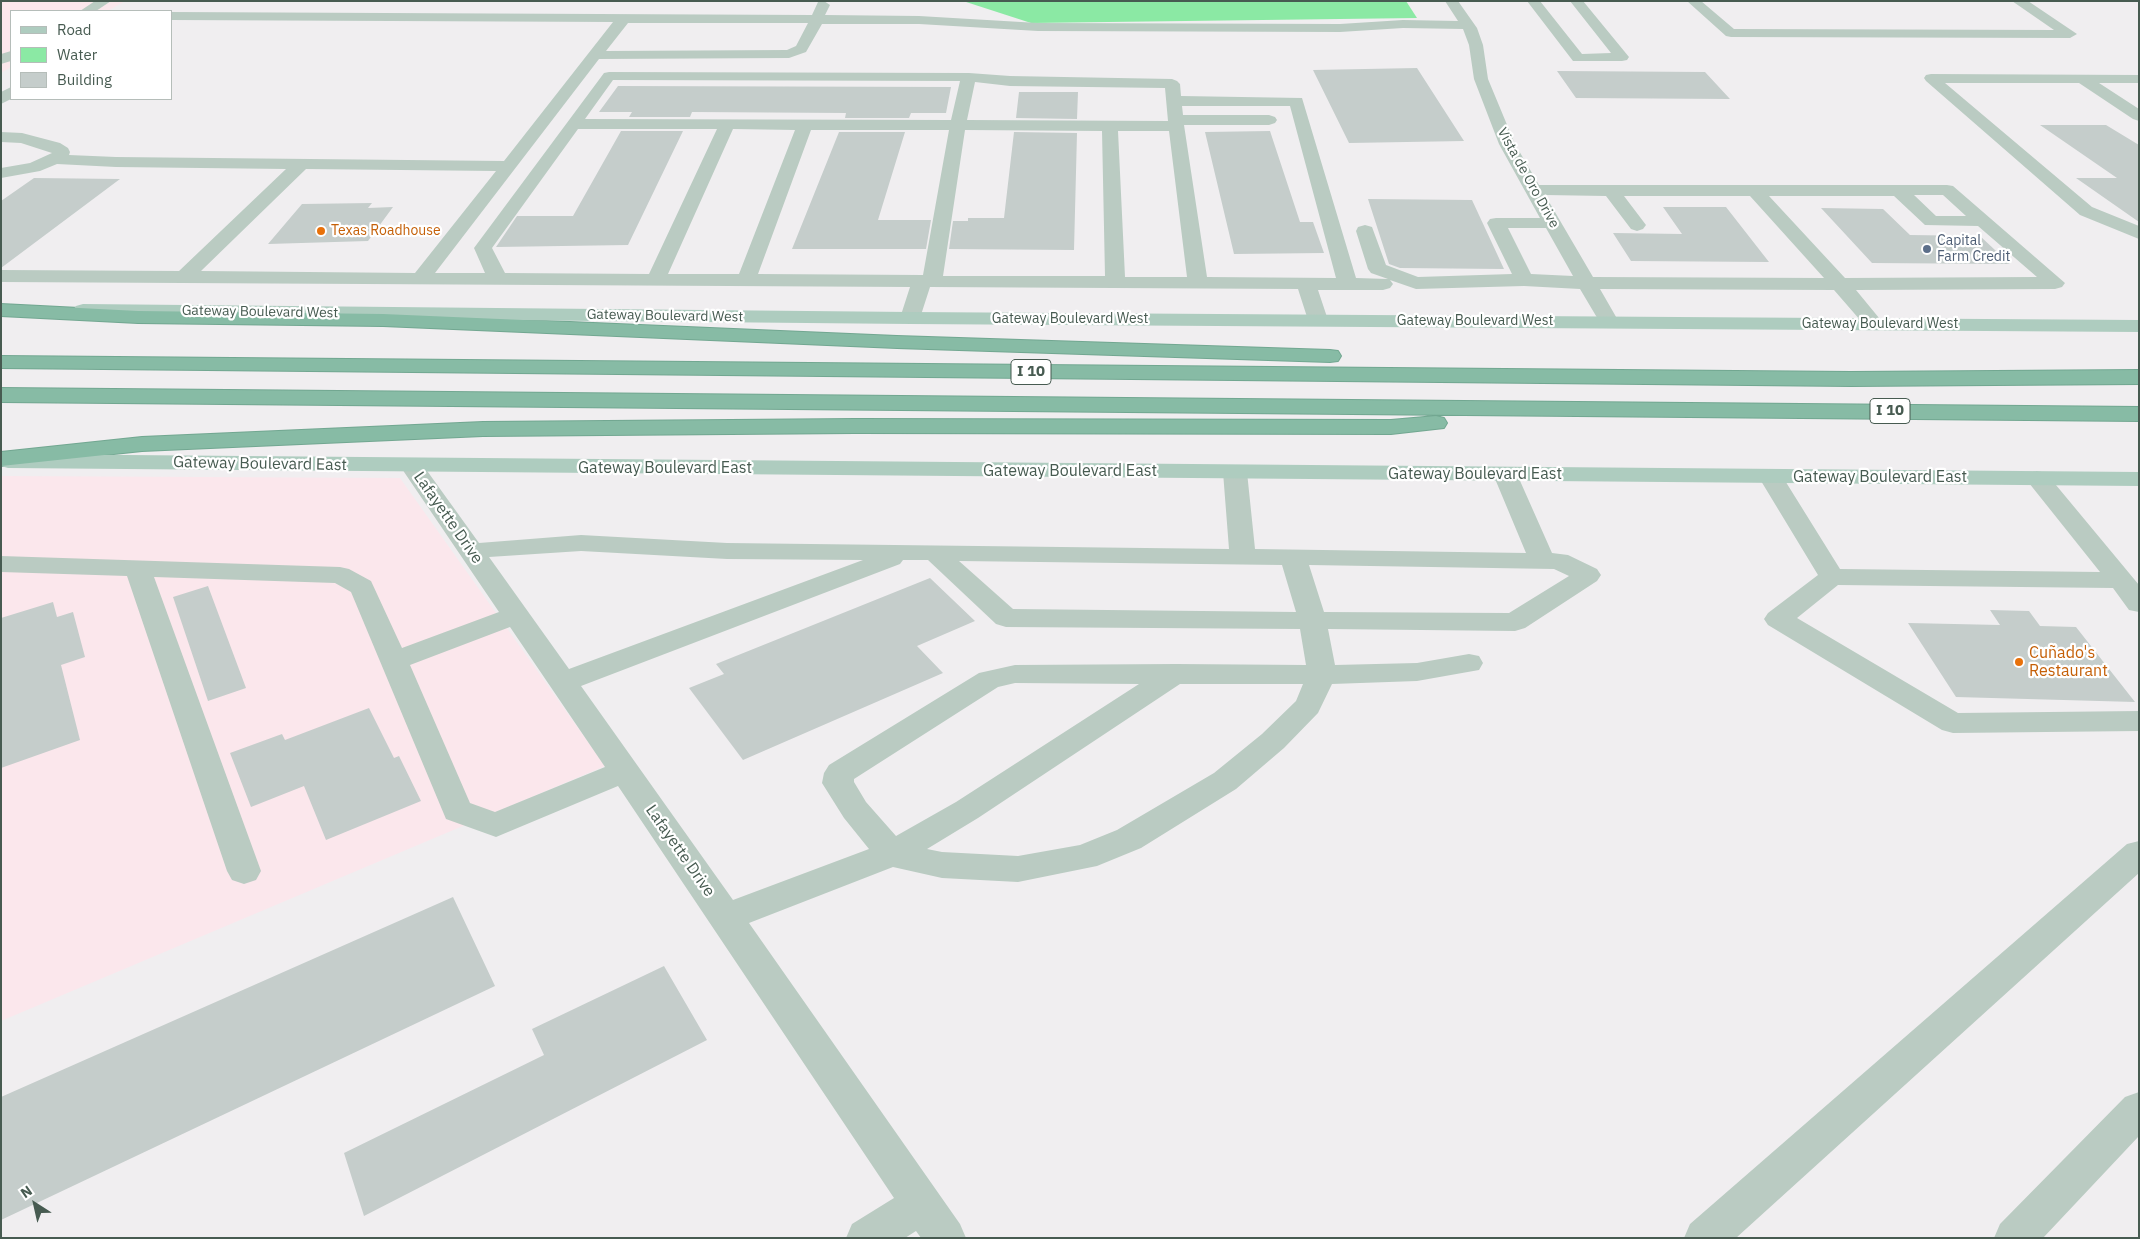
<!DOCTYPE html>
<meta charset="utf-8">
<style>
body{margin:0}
#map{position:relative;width:2140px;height:1239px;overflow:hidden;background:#f0eef0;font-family:"IBM Plex Sans",sans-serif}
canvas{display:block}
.frame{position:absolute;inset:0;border:2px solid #475b51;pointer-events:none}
.legend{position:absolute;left:10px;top:10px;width:162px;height:90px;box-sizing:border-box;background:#fff;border:1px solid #b5bdb9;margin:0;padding:6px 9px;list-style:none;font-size:15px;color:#475b51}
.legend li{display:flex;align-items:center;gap:10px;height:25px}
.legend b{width:25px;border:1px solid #b5bdb9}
.north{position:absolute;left:10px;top:1179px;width:50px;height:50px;-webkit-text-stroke:4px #fff;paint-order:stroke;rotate:325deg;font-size:14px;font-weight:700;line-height:20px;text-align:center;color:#475b51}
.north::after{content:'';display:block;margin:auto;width:18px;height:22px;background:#475b51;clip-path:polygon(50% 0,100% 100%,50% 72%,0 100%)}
</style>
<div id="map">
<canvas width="2140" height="1239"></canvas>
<div class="frame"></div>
<ul class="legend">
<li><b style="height:6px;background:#aeccbf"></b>Road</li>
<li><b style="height:14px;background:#8be9a4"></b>Water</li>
<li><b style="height:14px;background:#c5cdcb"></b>Building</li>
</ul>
<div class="north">N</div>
</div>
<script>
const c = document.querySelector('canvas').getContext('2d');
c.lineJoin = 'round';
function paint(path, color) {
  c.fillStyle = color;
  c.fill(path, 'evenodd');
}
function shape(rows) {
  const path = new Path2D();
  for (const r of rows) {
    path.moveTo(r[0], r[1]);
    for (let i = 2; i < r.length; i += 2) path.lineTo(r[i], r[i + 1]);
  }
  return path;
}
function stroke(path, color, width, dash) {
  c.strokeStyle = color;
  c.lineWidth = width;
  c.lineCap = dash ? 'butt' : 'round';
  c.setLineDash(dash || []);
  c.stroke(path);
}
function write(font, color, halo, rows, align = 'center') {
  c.font = font + ' "IBM Plex Sans",sans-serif';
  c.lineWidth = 4.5;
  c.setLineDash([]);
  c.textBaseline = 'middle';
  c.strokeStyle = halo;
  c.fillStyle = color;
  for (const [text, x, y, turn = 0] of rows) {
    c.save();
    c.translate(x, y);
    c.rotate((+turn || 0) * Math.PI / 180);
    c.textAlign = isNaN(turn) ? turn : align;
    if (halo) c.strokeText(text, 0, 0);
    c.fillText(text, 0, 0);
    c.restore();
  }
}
paint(shape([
 [1,1,125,1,108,11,11,11,11,67,1,73],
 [1,476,400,478,605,766,1,1021]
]), '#fbe7ec');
paint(shape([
 [963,1,1406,1,1417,18,1031,23]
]), '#8be9a4');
paint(shape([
 [1417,68,1464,141,1349,143,1313,70],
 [1557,71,1705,72,1730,99,1576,98],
 [618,86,951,87,946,113,911,113,909,118,845,118,846,113,692,112,690,117,629,117,632,112,599,112],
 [1019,92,1078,92,1077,119,1016,118],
 [2040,125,2106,125,2139,145,2139,222,2076,178,2117,178],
 [621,131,683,131,628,245,496,247,517,216,573,216],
 [1270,131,1300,222,1313,222,1324,253,1234,254,1205,132],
 [839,132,905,132,878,220,931,220,926,249,792,249],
 [1014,132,1077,133,1074,250,949,249,953,221,968,221,968,218,1004,218],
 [34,178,120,179,1,268,1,201],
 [1368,199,1472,200,1504,269,1400,268,1389,264],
 [372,203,368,208,393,207,368,241,268,244,302,204],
 [1663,207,1726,207,1769,262,1631,261,1613,233,1682,234],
 [1821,208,1883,209,1910,235,1980,236,2010,264,1872,263],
 [930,578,975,621,917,646,943,673,743,760,689,688,724,674,716,664],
 [208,586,246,688,208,701,173,597],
 [53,602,57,617,73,612,85,657,61,665,80,740,1,768,1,618],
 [1990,610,2029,611,2040,626,2076,627,2135,702,1956,697,1908,623,2000,625],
 [369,708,394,758,399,756,421,801,326,840,304,786,251,807,230,753,282,734,285,740],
 [453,897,495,986,1,1220,1,1097],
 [664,966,707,1040,364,1216,344,1153,544,1055,532,1029]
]), '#c5cdcb');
const highway = shape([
 [1,304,138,311,383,314,897,336,1330,350,1338,351,1341,356,1338,361,1330,362,897,348,383,326,138,323,1,316,1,304],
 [1,356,1851,372,2139,370,2139,384,1851,386,1,368,1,356],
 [1,388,2139,407,2139,421,1,402,1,388],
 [1436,416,1444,418,1447,423,1444,428,1391,434,855,433,483,436,142,451,1,466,1,452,142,437,483,422,855,419,1391,420,1436,416]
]);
stroke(highway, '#72a791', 2);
paint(shape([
 [95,1,111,1,96,11,80,11,95,1],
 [824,1,830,5,825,15,919,16,1038,23,1340,24,1403,20,1458,21,1445,1,1458,1,1477,28,1483,45,1488,79,1515,144,1539,185,1947,185,1953,186,2065,283,2062,287,2055,289,1856,290,1884,324,1881,328,1874,330,1867,328,1834,290,1600,289,1619,322,1616,326,1609,328,1602,326,1580,289,1524,286,1416,289,1390,280,1393,284,1390,288,1383,290,1318,290,1328,320,1325,324,1318,326,1311,324,1308,320,1298,289,930,287,920,318,917,322,910,324,903,322,900,318,910,287,1,282,1,270,179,271,286,169,116,167,57,164,40,171,1,178,1,168,30,163,52,153,21,143,1,142,1,132,22,133,60,143,68,148,70,152,69,155,116,157,504,161,613,22,171,20,171,12,812,15,818,2,824,1],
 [628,23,808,23,796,46,787,50,606,51,628,23],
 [822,24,919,24,1038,31,1340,32,1403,28,1463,29,1469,45,1474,79,1499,144,1540,218,1496,218,1490,219,1487,223,1512,274,1418,277,1386,265,1372,227,1365,225,1358,227,1356,231,1368,269,1371,273,1388,279,1356,278,1302,98,1181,96,1180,84,1177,81,1172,79,1010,76,969,73,609,72,604,73,474,248,485,273,435,273,599,59,789,58,806,52,822,24],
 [613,80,960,81,951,120,585,119,613,80],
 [975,82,1010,86,1165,88,1168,121,967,120,975,82],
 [1182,106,1290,106,1336,278,1207,277,1184,125,1269,125,1275,123,1277,120,1275,117,1269,115,1183,115,1182,106],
 [578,129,717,129,649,274,505,273,492,248,578,129],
 [733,129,795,130,739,274,668,274,733,129],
 [811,130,949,130,923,275,758,274,811,130],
 [965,130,1102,131,1105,276,943,276,965,130],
 [1118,131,1169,131,1187,277,1125,277,1118,131],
 [306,169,496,171,415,273,201,271,306,169],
 [1545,195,1606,196,1631,229,1637,231,1643,229,1646,225,1624,196,1750,196,1824,278,1593,277,1545,195],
 [1914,195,1943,195,1966,216,1936,216,1914,195],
 [1769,196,1894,196,1925,225,1978,226,2037,277,1845,278,1769,196],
 [1508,228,1546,228,1573,276,1531,274,1508,228],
 [1527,1,1540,1,1582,54,1611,53,1570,1,1583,1,1629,57,1627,60,1622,61,1573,61,1527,1],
 [1687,1,1701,1,1734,29,2054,30,2012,1,2028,1,2077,34,2070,38,1731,37,1726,36,1687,1],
 [11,51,11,61,1,64,1,54,11,51],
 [1931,74,2139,75,2139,83,2099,83,2139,109,2139,121,2133,119,2079,83,1945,83,2092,207,2139,226,2139,239,2080,215,1926,81,1924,78,1926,75,1931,74],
 [11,87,11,99,1,104,1,92,11,87],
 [412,459,420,461,479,543,581,535,727,543,1229,549,1223,472,1226,467,1235,465,1244,467,1247,472,1255,549,1526,553,1493,474,1496,469,1505,467,1514,469,1517,474,1552,553,1568,555,1597,569,1601,575,1597,581,1525,628,1515,631,1328,629,1335,665,1417,663,1469,654,1479,656,1483,663,1479,670,1417,681,1332,684,1318,713,1284,748,1236,789,1141,848,1097,866,1018,882,942,878,893,867,749,923,960,1224,966,1238,921,1238,916,1231,905,1238,846,1238,852,1224,894,1198,618,786,496,837,446,819,351,592,335,583,154,577,261,871,256,880,244,884,232,880,227,871,127,576,1,572,1,556,340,567,349,569,371,581,402,648,499,612,400,466,404,461,412,459],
 [581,551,727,559,863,560,569,669,489,557,581,551],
 [903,560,928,560,996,624,1006,627,1300,629,1306,665,1176,664,1015,665,979,673,829,765,824,773,822,783,844,818,869,849,733,900,581,686,900,564,903,560],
 [959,561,1282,565,1296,612,1013,609,959,561],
 [1309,565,1554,569,1569,576,1509,613,1324,612,1309,565],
 [510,627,605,767,495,812,470,803,410,665,510,627],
 [1015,683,1139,684,956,802,896,836,866,802,854,782,854,779,998,687,1015,683],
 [1180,684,1303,684,1296,701,1262,734,1214,773,1117,830,1080,845,1018,856,942,852,927,849,978,818,1180,684],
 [1770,469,1779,471,1840,569,2100,572,2025,478,2028,473,2037,471,2046,473,2139,585,2139,612,2129,610,2113,588,1838,585,1797,618,1958,713,2139,711,2139,731,1953,733,1942,730,1768,625,1764,619,1768,613,1818,575,1758,476,1761,471,1770,469],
 [2139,841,2139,873,1736,1238,1684,1238,1690,1224,2127,844,2139,841],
 [2139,1092,2139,1136,2043,1238,1994,1238,2000,1224,2125,1097,2139,1092]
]), '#bacbc2');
paint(shape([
 [83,304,910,312,2139,320,2139,332,910,324,83,316,76,314,73,310,76,306,83,304],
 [8,454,2139,472,2139,486,8,468,1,466,1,456,8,454]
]), '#aeccbf');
paint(highway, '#87bba5');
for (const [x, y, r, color] of [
 [321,231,5,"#e8710a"],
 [1927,249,5,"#5c6f8a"],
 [2019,662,5,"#e8710a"]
]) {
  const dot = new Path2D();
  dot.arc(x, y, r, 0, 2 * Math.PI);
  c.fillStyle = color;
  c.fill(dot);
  stroke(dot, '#fff', 2);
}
write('14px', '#475b51', '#fff', [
 ["Vista de Oro Drive",1528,178,61],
 ["Gateway Boulevard West",260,312,1],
 ["Gateway Boulevard West",665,316,1],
 ["Gateway Boulevard West",1070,319],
 ["Gateway Boulevard West",1475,321],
 ["Gateway Boulevard West",1880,324]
]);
write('14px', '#c56008', '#fff', [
 ["Texas Roadhouse",331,231]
], 'left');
write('14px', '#4e5e75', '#fff', [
 ["Capital",1937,241],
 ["Farm Credit",1937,257]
], 'left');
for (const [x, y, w] of [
 [1031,372,40],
 [1890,411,40]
]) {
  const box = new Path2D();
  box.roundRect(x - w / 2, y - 12.5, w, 25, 4);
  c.fillStyle = '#fff';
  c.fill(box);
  stroke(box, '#475b51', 1);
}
write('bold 15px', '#475b51', null, [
 ["I 10",1031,372],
 ["I 10",1890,411]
]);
write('16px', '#475b51', '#fff', [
 ["Gateway Boulevard East",260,464,1],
 ["Gateway Boulevard East",665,468],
 ["Gateway Boulevard East",1070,471],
 ["Gateway Boulevard East",1475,474],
 ["Gateway Boulevard East",1880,477],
 ["Lafayette Drive",448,518,55],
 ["Lafayette Drive",680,851,55]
]);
write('16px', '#c56008', '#fff', [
 ["Cuñado's",2029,653],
 ["Restaurant",2029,671]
], 'left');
</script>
